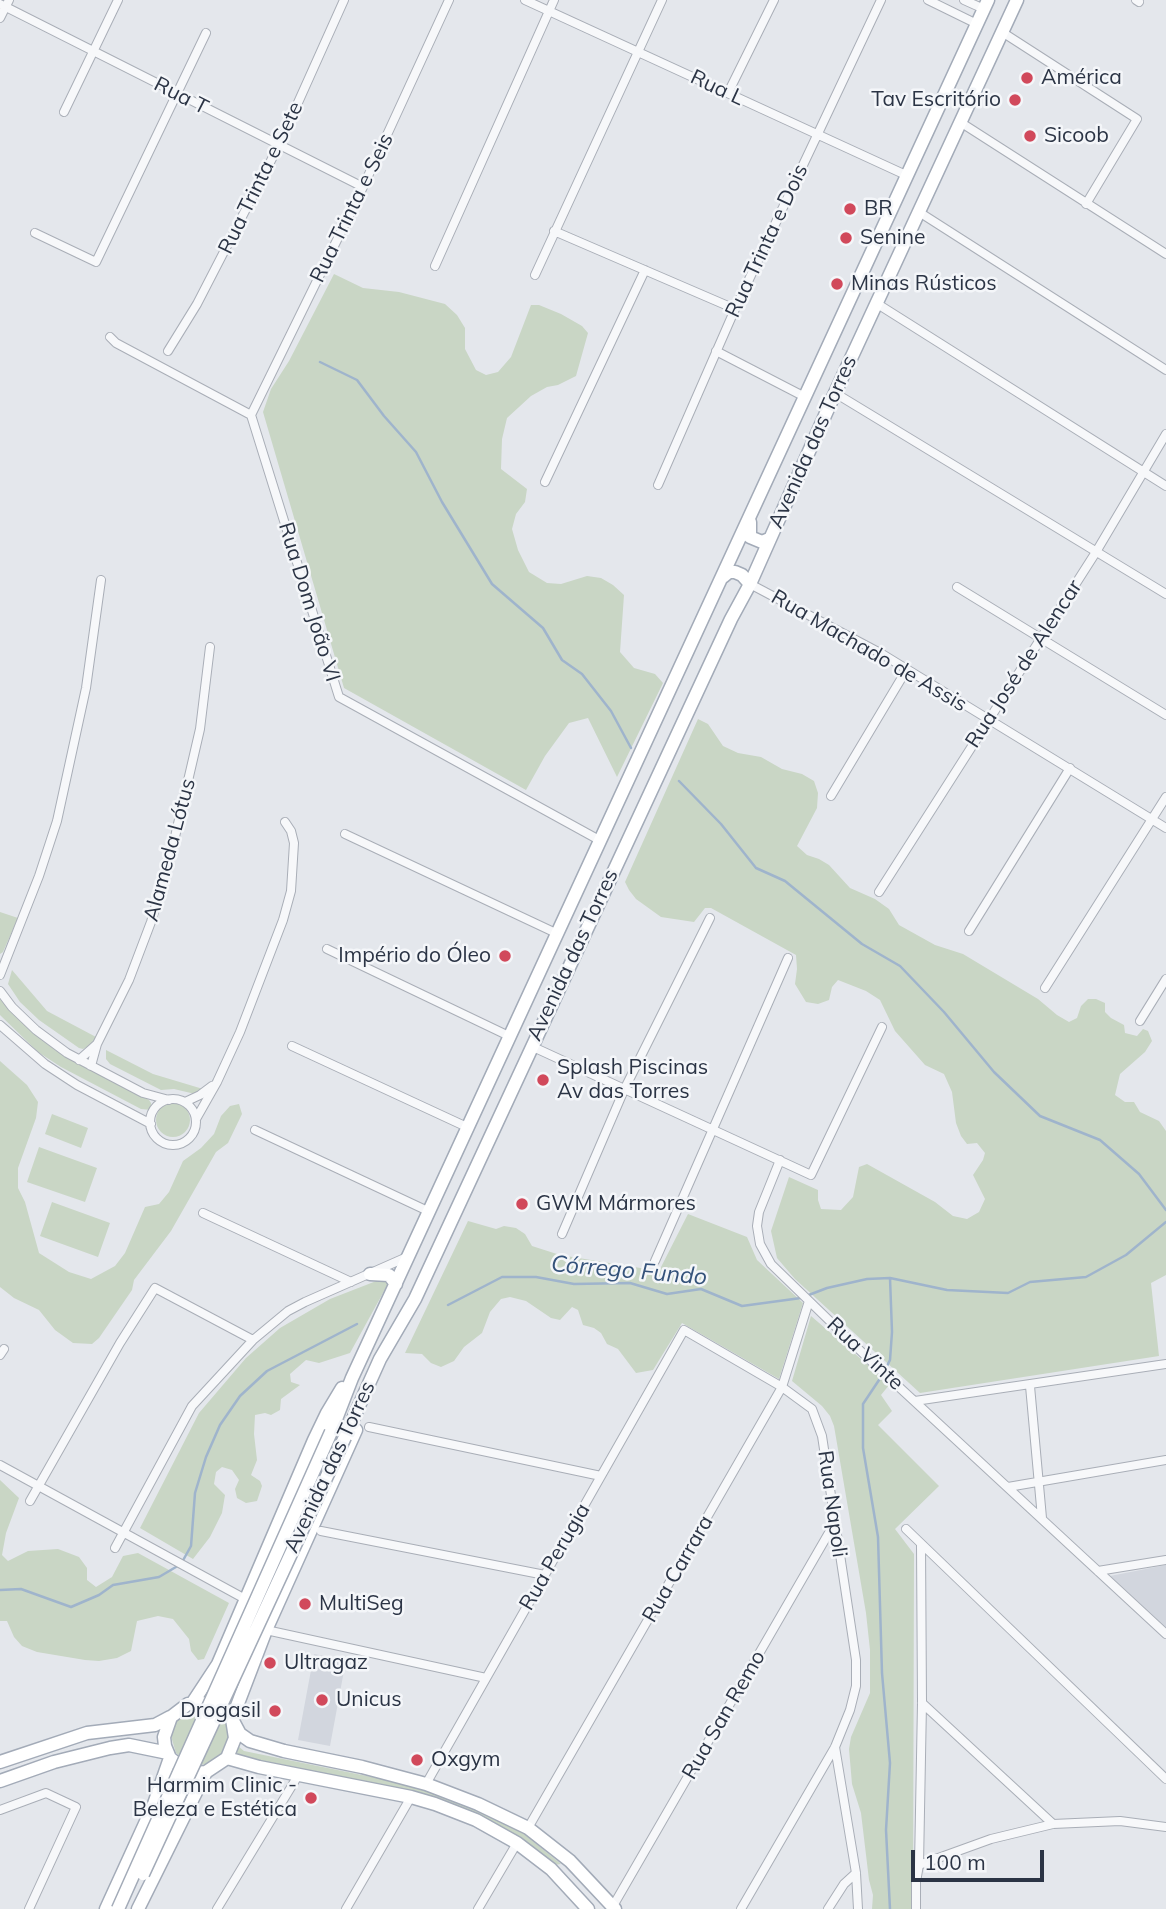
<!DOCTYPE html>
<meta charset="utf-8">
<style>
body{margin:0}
#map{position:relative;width:1166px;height:1909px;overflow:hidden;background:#e4e7ec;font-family:Mulish,sans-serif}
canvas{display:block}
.scale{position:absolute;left:911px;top:1850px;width:133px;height:32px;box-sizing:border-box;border:4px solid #2b3445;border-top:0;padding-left:9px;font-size:21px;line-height:24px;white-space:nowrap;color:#2b3445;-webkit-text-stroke:5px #f4f6f9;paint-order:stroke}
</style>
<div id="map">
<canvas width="1166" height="1909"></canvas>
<div class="scale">100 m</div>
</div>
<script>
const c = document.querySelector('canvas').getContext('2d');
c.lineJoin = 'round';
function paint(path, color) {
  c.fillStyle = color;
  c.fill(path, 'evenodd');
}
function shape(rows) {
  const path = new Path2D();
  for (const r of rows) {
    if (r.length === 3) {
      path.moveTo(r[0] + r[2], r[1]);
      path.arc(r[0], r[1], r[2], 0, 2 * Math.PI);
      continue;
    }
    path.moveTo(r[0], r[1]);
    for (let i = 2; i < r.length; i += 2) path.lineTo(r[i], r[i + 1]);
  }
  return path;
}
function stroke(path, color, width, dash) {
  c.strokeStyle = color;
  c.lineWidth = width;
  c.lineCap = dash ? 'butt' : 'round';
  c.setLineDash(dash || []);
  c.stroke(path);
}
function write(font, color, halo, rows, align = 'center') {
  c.font = font + ' Mulish,sans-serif';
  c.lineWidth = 5;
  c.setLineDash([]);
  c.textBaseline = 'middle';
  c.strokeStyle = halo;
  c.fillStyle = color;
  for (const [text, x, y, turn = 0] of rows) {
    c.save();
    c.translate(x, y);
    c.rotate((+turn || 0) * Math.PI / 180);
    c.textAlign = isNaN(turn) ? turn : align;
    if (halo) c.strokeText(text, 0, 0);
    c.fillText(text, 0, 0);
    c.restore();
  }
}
paint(shape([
 [1166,1565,1166,1629,1110,1576],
 [314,1654,346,1660,330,1746,298,1740]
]), '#d2d6de');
paint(shape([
 [334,274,363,288,399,292,445,304,457,315,465,328,465,349,476,370,486,375,498,372,511,357,531,305,539,305,561,314,582,326,588,333,576,376,558,385,547,387,531,396,507,418,502,439,501,469,527,489,525,502,516,514,512,529,518,550,529,572,547,583,561,584,587,576,601,578,613,585,624,595,620,652,634,668,655,674,663,683,617,777,588,718,569,723,545,756,526,790,344,688,263,412,271,389,289,361],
 [698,719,708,724,723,746,738,753,761,757,782,769,802,774,814,781,818,793,817,808,797,846,807,855,819,859,829,865,850,888,875,899,889,909,899,925,935,945,963,954,1038,999,1057,1015,1069,1022,1077,1018,1081,1006,1088,999,1096,999,1105,1003,1105,1012,1111,1018,1124,1025,1125,1033,1137,1036,1143,1029,1148,1031,1152,1041,1145,1052,1120,1074,1115,1095,1125,1102,1134,1102,1140,1112,1159,1121,1166,1131,1166,1275,1151,1283,1159,1356,920,1393,795,1279,777,1258,771,1231,789,1177,818,1190,818,1200,821,1209,841,1210,853,1197,859,1167,867,1164,935,1202,953,1216,967,1219,979,1212,985,1199,973,1175,983,1160,985,1153,977,1143,967,1144,961,1136,956,1123,952,1092,944,1074,925,1065,895,1031,880,1000,866,991,838,980,832,987,829,1000,818,1004,806,1002,795,984,797,969,796,955,711,908,705,908,694,922,661,917,636,899,629,890,625,882],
 [0,912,18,918,3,952,0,954],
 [12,970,47,1011,96,1037,92,1044,83,1049,79,1048,39,1020,20,1002,8,984],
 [0,999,20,1021,55,1050,149,1100,151,1103,151,1110,141,1109,61,1067,38,1052,0,1015],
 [106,1050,153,1074,203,1089,195,1094,174,1089,161,1090,110,1064,106,1059],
 [0,1061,27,1085,38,1102,36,1118,18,1168,18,1188,25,1202,39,1253,69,1272,91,1279,115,1266,125,1253,145,1207,159,1204,169,1192,183,1161,201,1148,214,1134,221,1116,230,1106,239,1104,242,1114,228,1143,216,1152,171,1231,134,1280,132,1290,99,1338,92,1344,73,1343,55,1330,39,1310,14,1298,0,1287],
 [173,1120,17],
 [52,1114,88,1128,81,1148,45,1134],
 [39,1147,97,1168,85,1202,27,1182],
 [52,1202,110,1223,98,1257,40,1236],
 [688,1214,747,1237,757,1260,803,1303,779,1379,682,1323,653,1370,636,1373,618,1349,607,1344,601,1333,594,1328,583,1325,578,1310,572,1307,560,1320,551,1318,526,1301,510,1297,501,1299,490,1312,482,1333,464,1347,454,1361,441,1367,431,1363,422,1354,405,1353,468,1221,496,1229,504,1226,516,1228,525,1234,532,1246,560,1255,659,1271],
 [384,1278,389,1282,350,1353,319,1363,306,1360,290,1374,291,1382,300,1385,281,1399,280,1410,271,1415,265,1413,255,1415,254,1434,257,1460,251,1475,260,1481,262,1486,257,1501,246,1503,237,1498,235,1489,239,1480,232,1470,222,1467,216,1472,214,1484,225,1495,222,1513,210,1537,193,1559,140,1528,199,1413,246,1358,280,1328,330,1299],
 [811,1316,890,1384,881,1395,892,1411,878,1425,939,1486,895,1529,914,1554,913,1909,872,1909,873,1895,869,1880,861,1813,852,1784,849,1749,851,1737,870,1693,870,1650,866,1613,834,1426,830,1416,822,1406,792,1381],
 [0,1480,19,1498,6,1533,2,1555,8,1561,28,1551,58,1549,79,1557,87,1568,87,1580,96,1587,112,1577,123,1556,138,1553,229,1603,204,1659,198,1660,191,1651,189,1639,173,1619,158,1616,137,1621,131,1651,117,1658,99,1661,85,1660,37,1652,22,1646,14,1637,7,1621,0,1621],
 [207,1706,228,1721,230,1735,229,1744,219,1758,207,1764,199,1765,183,1759,176,1753,171,1736,173,1723,184,1710],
 [238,1746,244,1751,421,1787,487,1813,524,1834,561,1864,554,1865,480,1818,234,1754]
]), '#c9d6c5');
stroke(shape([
 [320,362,357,380,384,416,416,452,442,502,492,584,543,628,562,660,582,674,611,711,631,748],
 [679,781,721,824,756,868,785,881,862,944,900,966,944,1012,994,1072,1040,1116,1100,1140,1139,1174,1166,1210],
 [890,1278,892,1332,890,1360,883,1374,863,1404,863,1448,878,1537,882,1673,890,1763,886,1830,890,1909],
 [448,1305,502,1277,536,1277,574,1284,630,1283,667,1294,701,1289,742,1306,801,1298,827,1288,867,1279,890,1278,947,1290,1008,1293,1030,1282,1086,1277,1126,1255,1166,1222],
 [0,1590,21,1589,71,1607,99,1595,113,1585,159,1577,181,1564,191,1546,195,1493,206,1457,220,1425,240,1396,267,1371,357,1324]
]), '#9fb4cc', 2.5);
const minor = shape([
 [525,0,908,176],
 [928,0,977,24],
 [964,0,984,9],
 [1136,0,1139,2],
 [0,4,363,187],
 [0,18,9,0],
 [1002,32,1137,119,1086,204],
 [728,93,774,0],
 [64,112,118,0],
 [960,122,1166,254],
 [919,212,1166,370],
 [554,231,735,309],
 [35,233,96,262,206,33],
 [435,266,554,0],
 [535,275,662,0],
 [876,303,1166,486],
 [110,337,116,343,251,415,339,697,601,841],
 [168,351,197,304,279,145,344,0],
 [716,351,805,397],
 [835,393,1166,594],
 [251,415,363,187,449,0],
 [545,482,645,270],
 [658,485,735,309,881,0],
 [750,584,882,654,1166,828],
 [957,587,1166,715],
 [831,796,907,669],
 [345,834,558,934],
 [879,892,1096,552,1166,434],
 [969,931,1070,768],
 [327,949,511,1037],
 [0,975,39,876,57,821,86,688,101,580],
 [1045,988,1166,797],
 [0,991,12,1007,36,1030,67,1053,143,1093,169,1100],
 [1140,1021,1166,979],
 [0,1025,45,1064,77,1085,151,1124],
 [292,1046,469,1128],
 [531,1046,811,1175,882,1027],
 [79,1060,97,1044],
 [91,1066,97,1044,129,980,151,922,171,854,200,729,210,647],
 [173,1122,23],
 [185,1102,200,1095,212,1086],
 [196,1119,217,1082,240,1032,283,920,291,891,294,843,291,831,285,822],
 [255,1130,430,1212],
 [780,1160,759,1212,757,1226,760,1244,771,1264,872,1362,1166,1634],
 [203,1213,351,1282],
 [562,1234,624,1090,710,918],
 [655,1261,788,958],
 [0,1355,4,1349],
 [1030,1386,1042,1518],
 [915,1401,1166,1364],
 [369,1427,601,1476],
 [0,1465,247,1600],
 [1008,1487,1166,1460],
 [30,1501,120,1343,155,1288,253,1340],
 [906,1529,1166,1779],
 [321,1531,545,1575],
 [115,1548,192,1406,253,1340,288,1311,305,1302,407,1257],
 [1098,1571,1166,1560],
 [266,1630,486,1678],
 [922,1703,1053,1824],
 [835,1747,856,1873,858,1909],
 [426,1784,684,1330,782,1387,812,1409,822,1436,856,1660,856,1686,850,1710,835,1747,741,1909],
 [0,1810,46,1793,76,1807,29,1909],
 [528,1828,782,1387,809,1301],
 [919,1865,991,1839,1053,1824,1120,1821,1166,1827],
 [613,1906,834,1524],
 [217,1909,299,1774],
 [346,1909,411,1797],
 [478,1909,517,1843],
 [828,1909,844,1884,856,1873],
 [916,1909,916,1882,919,1865,922,1703,921,1545]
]);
const primary = shape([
 [750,522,750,537,762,542,769,539],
 [723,577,729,572,735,572,742,575,750,584],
 [370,1274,389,1275,396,1284],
 [356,1430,266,1630,232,1719,235,1738,227,1758,206,1772,196,1773,186,1771,170,1758,165,1746,164,1737,171,1717,188,1704,211,1703,226,1712,232,1719,240,1734,250,1741,284,1751,362,1767,426,1784,478,1804,528,1828,570,1861,615,1909],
 [331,1432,352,1378,988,0],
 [345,1437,380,1359,415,1299,731,619,750,584,835,393,1017,0],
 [193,1702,218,1664,314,1440,327,1413,342,1388],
 [227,1758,259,1767,411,1797,435,1804,476,1820,517,1843,551,1869,588,1909],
 [0,1762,87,1733,155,1725,170,1717],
 [0,1781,54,1762,110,1748,129,1745,168,1753],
 [106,1909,154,1804,170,1758],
 [138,1909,206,1772]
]);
stroke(minor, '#a9aeb7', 10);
stroke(primary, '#a3abb8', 15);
stroke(minor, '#f7f8fa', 8);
stroke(primary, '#fff', 12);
const primaryBridge = shape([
 [143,1874,345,1437],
 [118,1909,331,1432]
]);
stroke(primaryBridge, '#a3abb8', 15, []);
stroke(primaryBridge, '#fff', 12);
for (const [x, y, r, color] of [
 [1027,78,7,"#d1495b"],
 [1015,100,7,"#d1495b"],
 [1030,136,7,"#d1495b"],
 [850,209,7,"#d1495b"],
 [846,238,7,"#d1495b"],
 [837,284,7,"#d1495b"],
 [505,956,7,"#d1495b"],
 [543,1080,7,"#d1495b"],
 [522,1204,7,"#d1495b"],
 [305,1604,7,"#d1495b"],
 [270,1663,7,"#d1495b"],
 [322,1700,7,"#d1495b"],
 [275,1711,7,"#d1495b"],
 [417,1760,7,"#d1495b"],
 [311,1798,7,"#d1495b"]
]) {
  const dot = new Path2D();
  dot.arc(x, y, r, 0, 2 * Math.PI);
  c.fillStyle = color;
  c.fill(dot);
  stroke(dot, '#f4f6f9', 2.5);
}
write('21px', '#2b3445', '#f4f6f9', [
 ["América",1041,78],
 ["Tav Escritório",1001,100,"right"],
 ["Sicoob",1044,136],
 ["BR",864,209],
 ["Senine",860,238],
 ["Minas Rústicos",851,284],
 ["Império do Óleo",491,956,"right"],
 ["Splash Piscinas",557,1068],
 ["Av das Torres",557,1092],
 ["GWM Mármores",536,1204],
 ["MultiSeg",319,1604],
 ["Ultragaz",284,1663],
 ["Unicus",336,1700],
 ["Drogasil",261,1711,"right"],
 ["Oxgym",431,1760],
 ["Harmim Clinic -",297,1786,"right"],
 ["Beleza e Estética",297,1810,"right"]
], 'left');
write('21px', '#2b3445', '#f4f6f9', [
 ["Rua L",717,88,25],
 ["Rua T",181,96,27],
 ["Rua Trinta e Sete",261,178,-64],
 ["Rua Trinta e Seis",352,208,-64],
 ["Rua Trinta e Dois",767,241,-65],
 ["Avenida das Torres",813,442,-66],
 ["Rua Dom João VI",309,602,73],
 ["Rua Machado de Assis",869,651,30],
 ["Rua José de Alencar",1024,664,-57],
 ["Alameda Lótus",170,850,-75],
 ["Avenida das Torres",573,955,-65],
 ["Rua Vinte",865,1354,43],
 ["Avenida das Torres",330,1467,-65],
 ["Rua Napoli",832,1504,82],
 ["Rua Perugia",555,1557,-60],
 ["Rua Carrara",678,1569,-60],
 ["Rua San Remo",724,1715,-60]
]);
write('italic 23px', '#34527a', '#f4f6f9', [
 ["Córrego Fundo",629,1271,5]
]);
</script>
